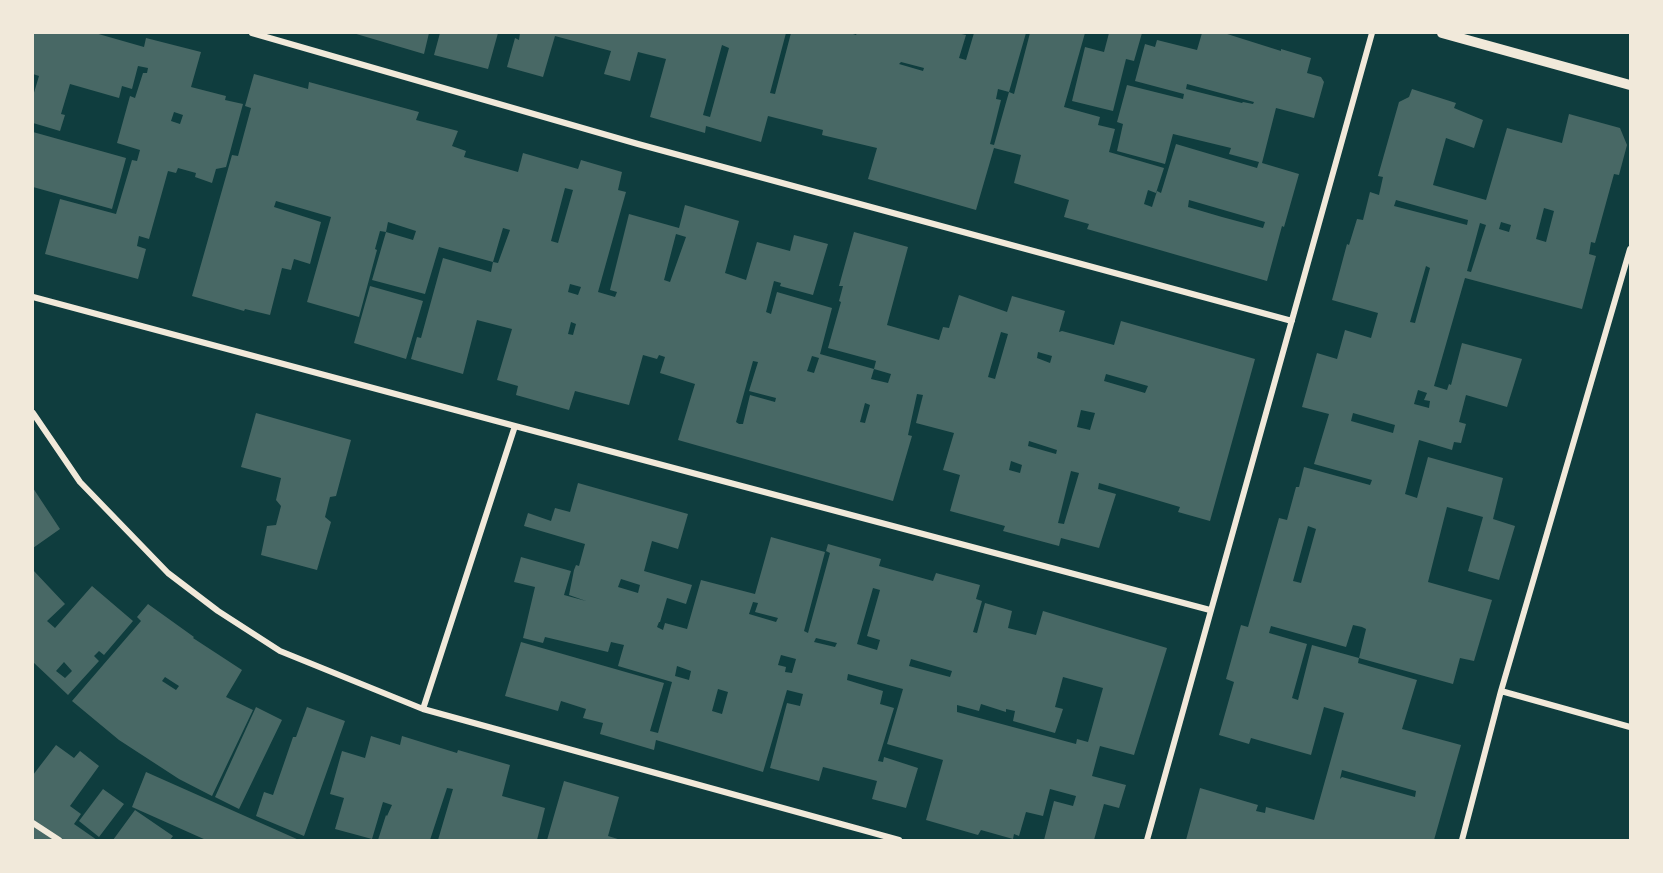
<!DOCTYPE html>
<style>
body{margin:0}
#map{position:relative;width:1663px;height:873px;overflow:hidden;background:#0f3d3e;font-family:"Work Sans",sans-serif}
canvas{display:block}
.frame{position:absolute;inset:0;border:34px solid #f1e9da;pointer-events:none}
</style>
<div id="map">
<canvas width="1663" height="873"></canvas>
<div class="frame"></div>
</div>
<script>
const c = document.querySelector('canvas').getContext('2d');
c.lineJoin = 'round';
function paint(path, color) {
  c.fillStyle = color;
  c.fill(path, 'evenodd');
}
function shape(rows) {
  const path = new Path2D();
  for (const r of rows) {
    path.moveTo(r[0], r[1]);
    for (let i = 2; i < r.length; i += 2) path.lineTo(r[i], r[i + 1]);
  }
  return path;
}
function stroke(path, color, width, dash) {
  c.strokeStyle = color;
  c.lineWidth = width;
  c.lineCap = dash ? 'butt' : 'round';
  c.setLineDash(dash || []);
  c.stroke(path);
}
paint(shape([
 [33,33,95,33,144,47,146,38,201,52,191,87,226,96,225,100,243,104,226,167,216,169,212,183,195,177,196,173,178,168,176,173,168,171,149,239,139,236,137,246,146,249,138,279,45,254,60,199,116,214,132,160,137,161,140,150,117,143,130,96,135,98,143,73,147,73,148,68,138,66,132,89,122,86,119,98,70,84,61,114,65,115,60,131,33,123,33,96,39,76,33,74],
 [174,112,183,115,180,124,171,121],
 [353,33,429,33,424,54],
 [440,33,498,33,488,69,434,55],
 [520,33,786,33,770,93,775,94,791,33,850,33,856,35,857,33,957,33,966,35,959,58,966,60,974,33,1026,33,1009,92,998,89,996,99,1001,100,990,144,994,145,1009,92,1014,94,1030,33,1085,33,1064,107,1100,117,1098,125,1115,129,1109,152,1164,168,1156,193,1148,190,1144,204,1152,207,1157,191,1161,193,1176,144,1257,168,1259,162,1229,154,1231,148,1173,134,1165,164,1117,151,1123,124,1117,122,1127,85,1183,99,1184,94,1135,81,1145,44,1155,47,1157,40,1197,50,1202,33,1224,33,1281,51,1281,49,1311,58,1307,73,1321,77,1324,82,1314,118,1276,108,1262,163,1299,174,1284,227,1282,226,1267,281,1087,229,1089,224,1064,217,1069,200,1014,183,1021,155,994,148,976,210,868,179,877,148,822,135,823,130,768,116,761,142,706,126,705,133,650,117,666,59,638,52,630,81,604,74,611,51,555,36,543,77,507,67,515,38,519,40],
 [722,45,729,48,710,117,703,115],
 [901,62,924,68,923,71,899,64],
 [1187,84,1254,102,1253,104,1243,102,1242,103,1186,89],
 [1189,200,1265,222,1263,228,1222,217,1188,207],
 [1109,33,1142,33,1134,61,1126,59,1113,111,1072,101,1085,47,1104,52],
 [254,74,308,89,309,82,419,112,416,120,458,131,452,146,466,151,464,157,518,172,523,153,578,169,581,160,622,172,618,190,626,192,598,292,615,297,617,292,610,290,629,214,679,228,685,205,739,221,725,273,746,280,757,242,790,251,794,235,828,244,813,295,780,286,781,283,774,281,766,312,771,314,777,292,832,308,820,354,874,369,871,379,888,383,891,374,874,369,876,361,828,348,841,302,839,301,843,286,839,286,854,232,908,247,887,325,939,340,943,327,949,328,959,295,1007,312,1012,296,1065,311,1059,332,1062,331,1114,345,1121,321,1255,359,1210,521,1178,512,1180,507,1099,483,1098,489,1116,494,1099,548,1061,538,1059,546,1003,531,1005,526,950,511,960,475,943,470,954,433,916,423,923,395,917,394,908,435,912,436,893,501,678,440,695,384,660,373,665,357,659,355,657,359,643,355,629,405,575,391,569,410,516,395,518,386,497,380,512,329,477,320,463,374,411,359,417,337,421,338,443,258,491,272,493,262,439,247,425,294,372,280,386,232,413,240,416,231,388,222,386,232,380,231,375,249,377,250,359,317,307,302,331,217,276,201,274,207,321,222,310,264,294,259,291,270,282,268,270,315,245,309,244,311,192,296,232,155,238,156,251,108,245,106],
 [565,188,573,190,558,243,551,241],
 [503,228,510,230,498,263,493,262],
 [676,234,686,237,670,282,664,280],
 [570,284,581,287,578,295,568,292],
 [571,322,576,324,573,335,568,334],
 [1001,332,1008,334,995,379,988,377],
 [1038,352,1052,356,1050,363,1037,358],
 [812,356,819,358,814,373,807,371],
 [753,361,758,362,749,391,776,398,775,402,750,395,743,424,739,424,736,422],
 [1106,374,1148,386,1145,393,1104,381],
 [865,403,870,405,865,423,860,422],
 [1081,410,1095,413,1090,430,1077,427],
 [1029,441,1057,450,1056,454,1028,446],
 [1011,461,1022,465,1020,473,1009,470],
 [1071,471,1079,473,1064,524,1058,523],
 [1412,89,1456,103,1454,108,1483,120,1474,148,1446,138,1433,185,1486,200,1507,128,1562,143,1569,114,1620,128,1627,145,1619,175,1614,174,1595,243,1591,242,1589,254,1596,256,1582,309,1465,278,1434,386,1447,390,1449,384,1451,385,1462,343,1522,359,1507,407,1466,395,1459,422,1466,424,1461,443,1454,442,1452,450,1419,440,1405,494,1417,498,1428,457,1503,478,1493,519,1515,526,1499,580,1468,571,1483,517,1447,507,1428,582,1492,600,1474,661,1460,658,1453,684,1359,658,1366,629,1362,627,1353,625,1346,647,1271,626,1269,633,1307,644,1292,698,1298,700,1312,645,1359,658,1358,663,1417,680,1402,729,1461,745,1434,840,1186,840,1200,788,1258,805,1256,811,1265,813,1266,807,1314,820,1344,713,1324,707,1311,755,1251,738,1249,744,1219,735,1234,682,1226,679,1241,625,1248,627,1279,518,1287,520,1296,487,1299,487,1304,467,1370,485,1372,480,1314,464,1329,414,1302,407,1317,353,1337,359,1345,330,1371,338,1378,313,1332,300,1347,244,1349,245,1357,219,1363,220,1370,192,1379,195,1383,177,1378,176,1399,102,1409,97],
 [1396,200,1468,220,1467,225,1394,206],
 [1544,208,1554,211,1546,242,1536,239],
 [1501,222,1511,225,1509,232,1499,229],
 [1480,223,1486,225,1471,272,1467,271],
 [1426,266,1430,268,1415,323,1410,322],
 [1418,390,1427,393,1424,400,1430,401,1429,408,1414,404],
 [1353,413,1395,425,1393,433,1351,421],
 [1308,526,1316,529,1301,583,1293,581],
 [1342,770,1416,791,1415,797,1342,777,1340,779],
 [33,132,126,158,112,209,33,187],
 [370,286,423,301,406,359,354,343],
 [256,413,351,440,336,496,330,497,325,517,331,522,317,570,261,555,267,526,276,525,281,506,276,500,281,478,241,467],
 [578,483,688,514,678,549,652,541,644,571,692,585,686,604,667,598,660,622,659,622,657,627,663,630,665,623,687,629,701,580,755,594,771,537,825,552,804,631,808,633,830,553,826,551,828,544,881,559,879,566,933,581,936,573,980,585,976,599,982,601,973,632,977,633,985,603,1012,611,1008,628,1036,635,1043,611,1167,648,1134,755,1100,746,1092,776,1126,785,1119,808,1104,804,1094,840,1044,840,1054,801,1073,806,1076,796,1050,789,1043,816,1026,812,1019,836,1014,834,1013,839,981,830,978,835,926,820,943,760,887,744,903,689,848,674,847,680,883,691,880,704,894,708,878,761,883,762,884,757,918,768,906,808,872,799,877,781,823,767,819,781,770,768,787,703,800,706,803,694,787,690,763,772,656,740,654,750,600,734,603,723,583,718,586,709,561,701,558,711,505,696,521,642,664,683,650,731,658,733,672,682,618,666,624,645,611,642,608,652,545,637,543,643,523,638,535,587,514,582,521,557,571,571,564,595,586,601,569,595,574,570,576,565,579,566,585,544,524,526,528,513,551,521,555,508,570,512],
 [621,579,640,585,638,593,618,587],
 [873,588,880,590,867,636,880,640,877,650,857,644],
 [753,602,758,603,755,612,778,618,776,622,749,614],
 [816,638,837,643,835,647,814,642],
 [781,655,796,659,792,673,785,672,786,667,778,665],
 [911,659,952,671,950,677,909,666],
 [677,666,691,671,689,680,675,676],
 [1063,677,1103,688,1088,742,1077,739,1076,744,957,712,957,705,979,711,981,704,1006,712,1006,709,1015,711,1013,721,1055,733,1063,709,1055,707],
 [718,689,728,692,722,714,712,711],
 [33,488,60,529,33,548],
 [33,570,65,604,47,621,55,628,92,586,133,621,104,655,99,651,94,656,99,661,68,695,33,662],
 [64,662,72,671,65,678,56,671],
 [148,604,194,637,193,638,242,670,226,697,253,710,212,796,179,779,119,740,72,701,141,621,137,617],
 [165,677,179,686,176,690,162,681],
 [256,707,282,720,239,809,215,797],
 [307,707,345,721,304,836,256,816,264,792,273,795,293,737,296,737],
 [371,736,400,745,402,736,457,753,458,750,510,765,502,796,545,808,537,840,438,840,453,789,447,788,430,840,378,840,386,815,387,816,392,805,383,802,372,839,335,829,344,798,330,794,342,751,365,758],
 [56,745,74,758,80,751,99,766,70,806,81,814,74,824,97,840,33,840,33,775],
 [146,772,299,840,206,840,132,807],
 [564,781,619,797,608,836,621,840,547,840],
 [103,789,124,804,99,837,79,821],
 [135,810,173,836,170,840,113,840]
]), '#486865');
stroke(shape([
 [252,33,638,144,1292,321],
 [33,297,515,426,1210,610],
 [33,413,80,482,168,573,218,611,280,651,423,709,899,840],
 [1501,691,1630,727],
 [423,709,515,426],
 [33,823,59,840],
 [1147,840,1372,33],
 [1462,840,1501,691,1630,249]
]), '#f1e9da', 6);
stroke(shape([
 [1442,33,1630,85]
]), '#f1e9da', 10);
</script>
